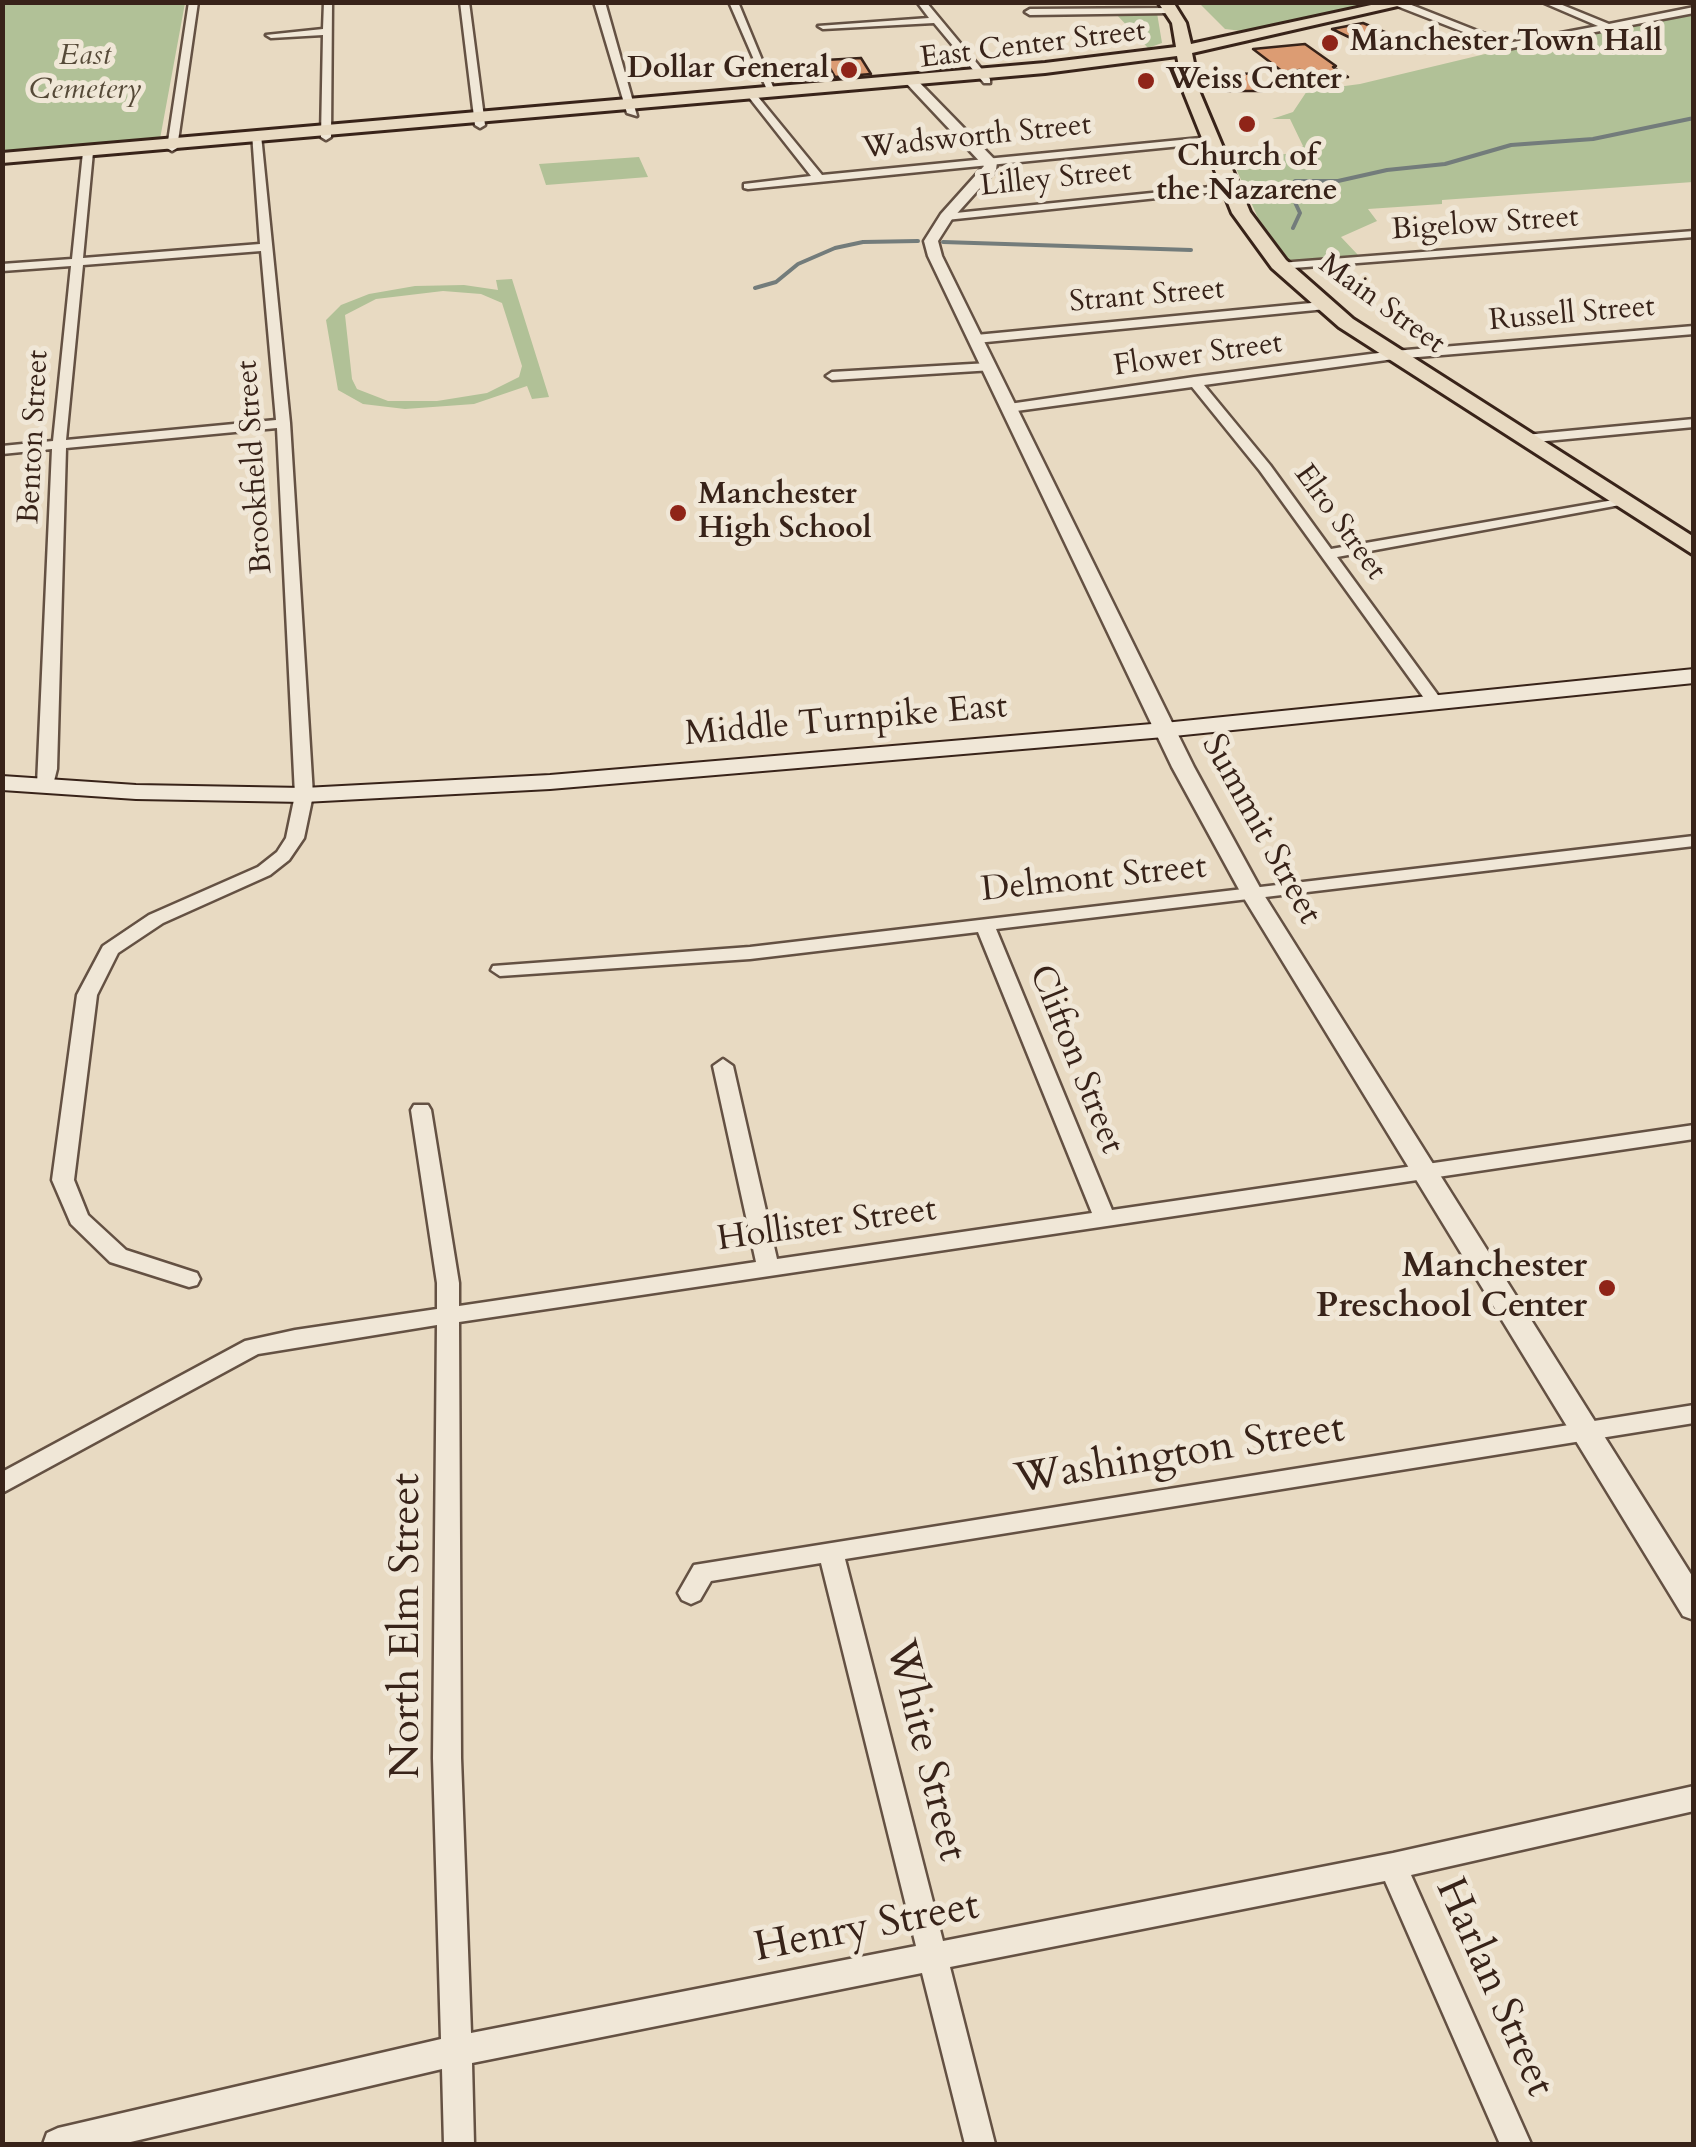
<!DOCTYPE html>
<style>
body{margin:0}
#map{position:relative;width:1696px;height:2147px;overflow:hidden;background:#e8dac2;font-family:Cardo,serif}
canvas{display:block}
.frame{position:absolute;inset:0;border:5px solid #382319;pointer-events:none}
</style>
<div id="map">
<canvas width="1696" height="2147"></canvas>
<div class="frame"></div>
</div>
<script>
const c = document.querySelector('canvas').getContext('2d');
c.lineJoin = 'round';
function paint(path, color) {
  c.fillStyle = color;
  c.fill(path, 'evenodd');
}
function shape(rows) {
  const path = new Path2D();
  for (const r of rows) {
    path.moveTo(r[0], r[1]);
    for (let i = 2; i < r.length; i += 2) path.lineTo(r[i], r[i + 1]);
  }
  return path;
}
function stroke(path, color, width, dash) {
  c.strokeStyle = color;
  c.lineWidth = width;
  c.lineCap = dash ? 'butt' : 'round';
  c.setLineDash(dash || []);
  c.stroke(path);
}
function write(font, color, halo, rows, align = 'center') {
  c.font = font + ' Cardo,serif';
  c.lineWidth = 10;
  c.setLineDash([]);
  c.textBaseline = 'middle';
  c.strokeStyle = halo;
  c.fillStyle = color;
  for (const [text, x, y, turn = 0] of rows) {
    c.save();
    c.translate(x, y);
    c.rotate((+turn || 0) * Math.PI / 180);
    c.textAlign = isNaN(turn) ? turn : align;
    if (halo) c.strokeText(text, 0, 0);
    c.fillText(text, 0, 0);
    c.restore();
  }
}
paint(shape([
 [3,2,185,3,160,139,3,151],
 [1354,3,1359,7,1242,31,1225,29,1199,3],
 [1157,13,1162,43,1148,48,1116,14],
 [1693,13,1693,182,1442,200,1442,204,1368,209,1377,221,1341,237,1358,255,1290,261,1258,218,1230,155,1289,154,1303,146,1290,119,1272,119,1293,112,1307,91,1360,84,1506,49],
 [639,157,648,177,546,185,539,164],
 [512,279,549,397,532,399,527,386,474,404,405,409,363,404,338,390,326,320,341,305,369,294,415,286,464,285,498,290,496,280],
 [443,291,481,294,502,303,522,366,519,377,487,393,437,401,388,401,357,389,352,379,345,315,376,299]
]), '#b1c197');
stroke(shape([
 [1293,228,1300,213,1292,196,1295,181,1338,181,1387,170,1445,164,1511,145,1593,139,1694,118],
 [943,242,1191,250],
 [755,288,776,282,798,264,835,248,863,242,918,241]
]), '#737c7b', 4);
const building = shape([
 [1363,23,1392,35,1357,41,1332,29,1363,23],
 [1305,44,1336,66,1333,67,1348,77,1313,80,1300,70,1283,72,1253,49,1305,44],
 [861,58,871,74,835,77,825,60,861,58],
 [1223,73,1258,74,1263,91,1227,91,1223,73]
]);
paint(building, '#dc9c73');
stroke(building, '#382319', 2.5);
const minor = shape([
 [189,2,198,2,177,148,172,151,167,148,189,2],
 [324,2,332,2,331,137,326,140,321,137,323,35,271,38,266,35,323,29,324,2],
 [460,2,469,2,485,125,480,128,475,125,460,2],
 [729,2,738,2,776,94,768,92,729,2],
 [917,2,926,2,990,79,990,83,984,83,934,23,823,29,818,26,929,18,917,2],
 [1397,2,1404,2,1508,43,1598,26,1542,2,1555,2,1609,24,1694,7,1694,13,1507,49,1397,6,1397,2],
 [1173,8,1170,13,1030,15,1025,12,1030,9,1173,8],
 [748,92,754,92,822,175,1211,137,1216,140,1211,143,748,189,744,188,744,184,811,176,748,96,748,92],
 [252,133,261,135,290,423,313,795,304,838,289,860,270,875,163,923,118,953,97,995,74,1180,88,1215,126,1250,197,1273,200,1279,197,1285,189,1287,110,1262,71,1224,52,1180,77,995,103,946,149,915,258,867,277,852,286,838,295,795,277,428,66,448,57,769,52,789,40,789,37,785,52,449,2,454,2,446,53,441,71,266,2,271,2,264,72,259,83,152,88,149,93,152,83,258,260,244,252,133],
 [261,251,276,420,66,440,83,265,261,251],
 [1230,185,1235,188,1234,190,946,220,940,217,946,214,1230,185],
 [1694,231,1694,237,1280,269,1274,266,1280,263,1694,231],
 [1322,302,1328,306,1326,309,976,343,970,339,976,335,1322,302],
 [1694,326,1694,334,1394,359,1204,385,1270,465,1331,549,1625,498,1625,504,1620,505,1337,557,1443,702,1435,707,1429,705,1260,471,1192,387,1009,412,1002,408,1009,404,1194,377,1394,351,1694,326],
 [989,363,993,364,993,370,832,380,826,376,832,372,989,363],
 [1694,419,1694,427,1525,443,1518,439,1525,435,1694,419],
 [1694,836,1694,846,996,929,1112,1210,1694,1125,1694,1139,459,1322,461,1758,471,2033,916,1946,821,1563,711,1581,700,1600,691,1604,682,1600,678,1593,694,1565,1694,1405,1694,1423,845,1559,943,1941,1393,1853,1694,1786,1694,1811,1411,1875,1531,2144,1500,2144,1385,1881,950,1967,995,2144,965,2144,922,1973,472,2063,474,2144,444,2144,442,2069,122,2144,43,2144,47,2133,58,2128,441,2039,433,1758,437,1325,258,1354,2,1493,2,1472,245,1341,295,1330,437,1309,437,1283,411,1110,414,1105,428,1105,431,1110,459,1283,459,1306,756,1262,713,1066,723,1059,733,1066,777,1259,1092,1213,978,932,750,959,500,976,491,970,493,966,750,947,1694,836]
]);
const tertiary = shape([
 [594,2,605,2,637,116,627,113,594,2],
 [907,78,915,78,997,162,996,170,952,219,938,241,942,256,1194,767,1264,895,1694,1579,1694,1620,1683,1616,1242,895,1172,767,928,256,924,241,941,214,984,166,907,84,907,78]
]);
const secondary = shape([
 [1694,669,1694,683,1164,737,550,789,304,802,136,799,2,790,2,776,136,785,304,788,550,775,1164,723,1694,669]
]);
const primary = shape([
 [1158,2,1173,2,1186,23,1191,44,1385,2,1415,2,1192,53,1200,93,1250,212,1286,260,1353,319,1694,537,1694,555,1339,327,1272,268,1232,213,1184,93,1177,56,1045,73,2,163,2,153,1045,63,1176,47,1172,23,1158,2]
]);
stroke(minor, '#645143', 5);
stroke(tertiary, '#645143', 5);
stroke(secondary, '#382319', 4);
stroke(primary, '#382319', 6);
paint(minor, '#f0e7d7');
paint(tertiary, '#f0e7d7');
paint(secondary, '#f0e7d7');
paint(primary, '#e8dac2');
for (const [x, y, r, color] of [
 [1330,43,10,"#8f2418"],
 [849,70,10,"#8f2418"],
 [1146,81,10,"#8f2418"],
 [1247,124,10,"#8f2418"],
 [678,513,10,"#8f2418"],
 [1607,1288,10,"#8f2418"]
]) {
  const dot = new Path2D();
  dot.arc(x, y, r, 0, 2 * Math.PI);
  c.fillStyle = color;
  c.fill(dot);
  stroke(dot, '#f0e7d7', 4);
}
write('bold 30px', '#382319', '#f0e7d7', [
 ["Manchester Town Hall",1350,43],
 ["Dollar General",829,70,"right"],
 ["Weiss Center",1166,81],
 ["Church of",1247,158,"center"],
 ["the Nazarene",1247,192,"center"],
 ["Manchester",698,496],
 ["High School",698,530]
], 'left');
write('30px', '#382319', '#f0e7d7', [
 ["East Center Street",1033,46,-7],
 ["Wadsworth Street",977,138,-6],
 ["Lilley Street",1056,180,-6],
 ["Bigelow Street",1485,225,-4],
 ["Strant Street",1147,297,-5],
 ["Main Street",1381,305,36],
 ["Russell Street",1572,315,-5],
 ["Flower Street",1198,356,-8],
 ["Benton Street",35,437,-87],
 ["Brookfield Street",256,467,-94],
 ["Elro Street",1339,523,54]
]);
write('italic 30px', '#564a38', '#f0e7d7', [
 ["East",85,57],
 ["Cemetery",85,91]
]);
write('35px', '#382319', '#f0e7d7', [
 ["Middle Turnpike East",846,722,-5],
 ["Summit Street",1260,830,61],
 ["Delmont Street",1094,880,-6],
 ["Clifton Street",1075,1060,68],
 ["Hollister Street",827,1226,-8]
]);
write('bold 35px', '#382319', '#f0e7d7', [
 ["Manchester",1587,1268],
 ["Preschool Center",1587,1308]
], 'right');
write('42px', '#382319', '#f0e7d7', [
 ["Washington Street",1180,1456,-9],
 ["North Elm Street",408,1626,-90],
 ["White Street",924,1751,76],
 ["Henry Street",867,1929,-11],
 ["Harlan Street",1493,1988,66]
]);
</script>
